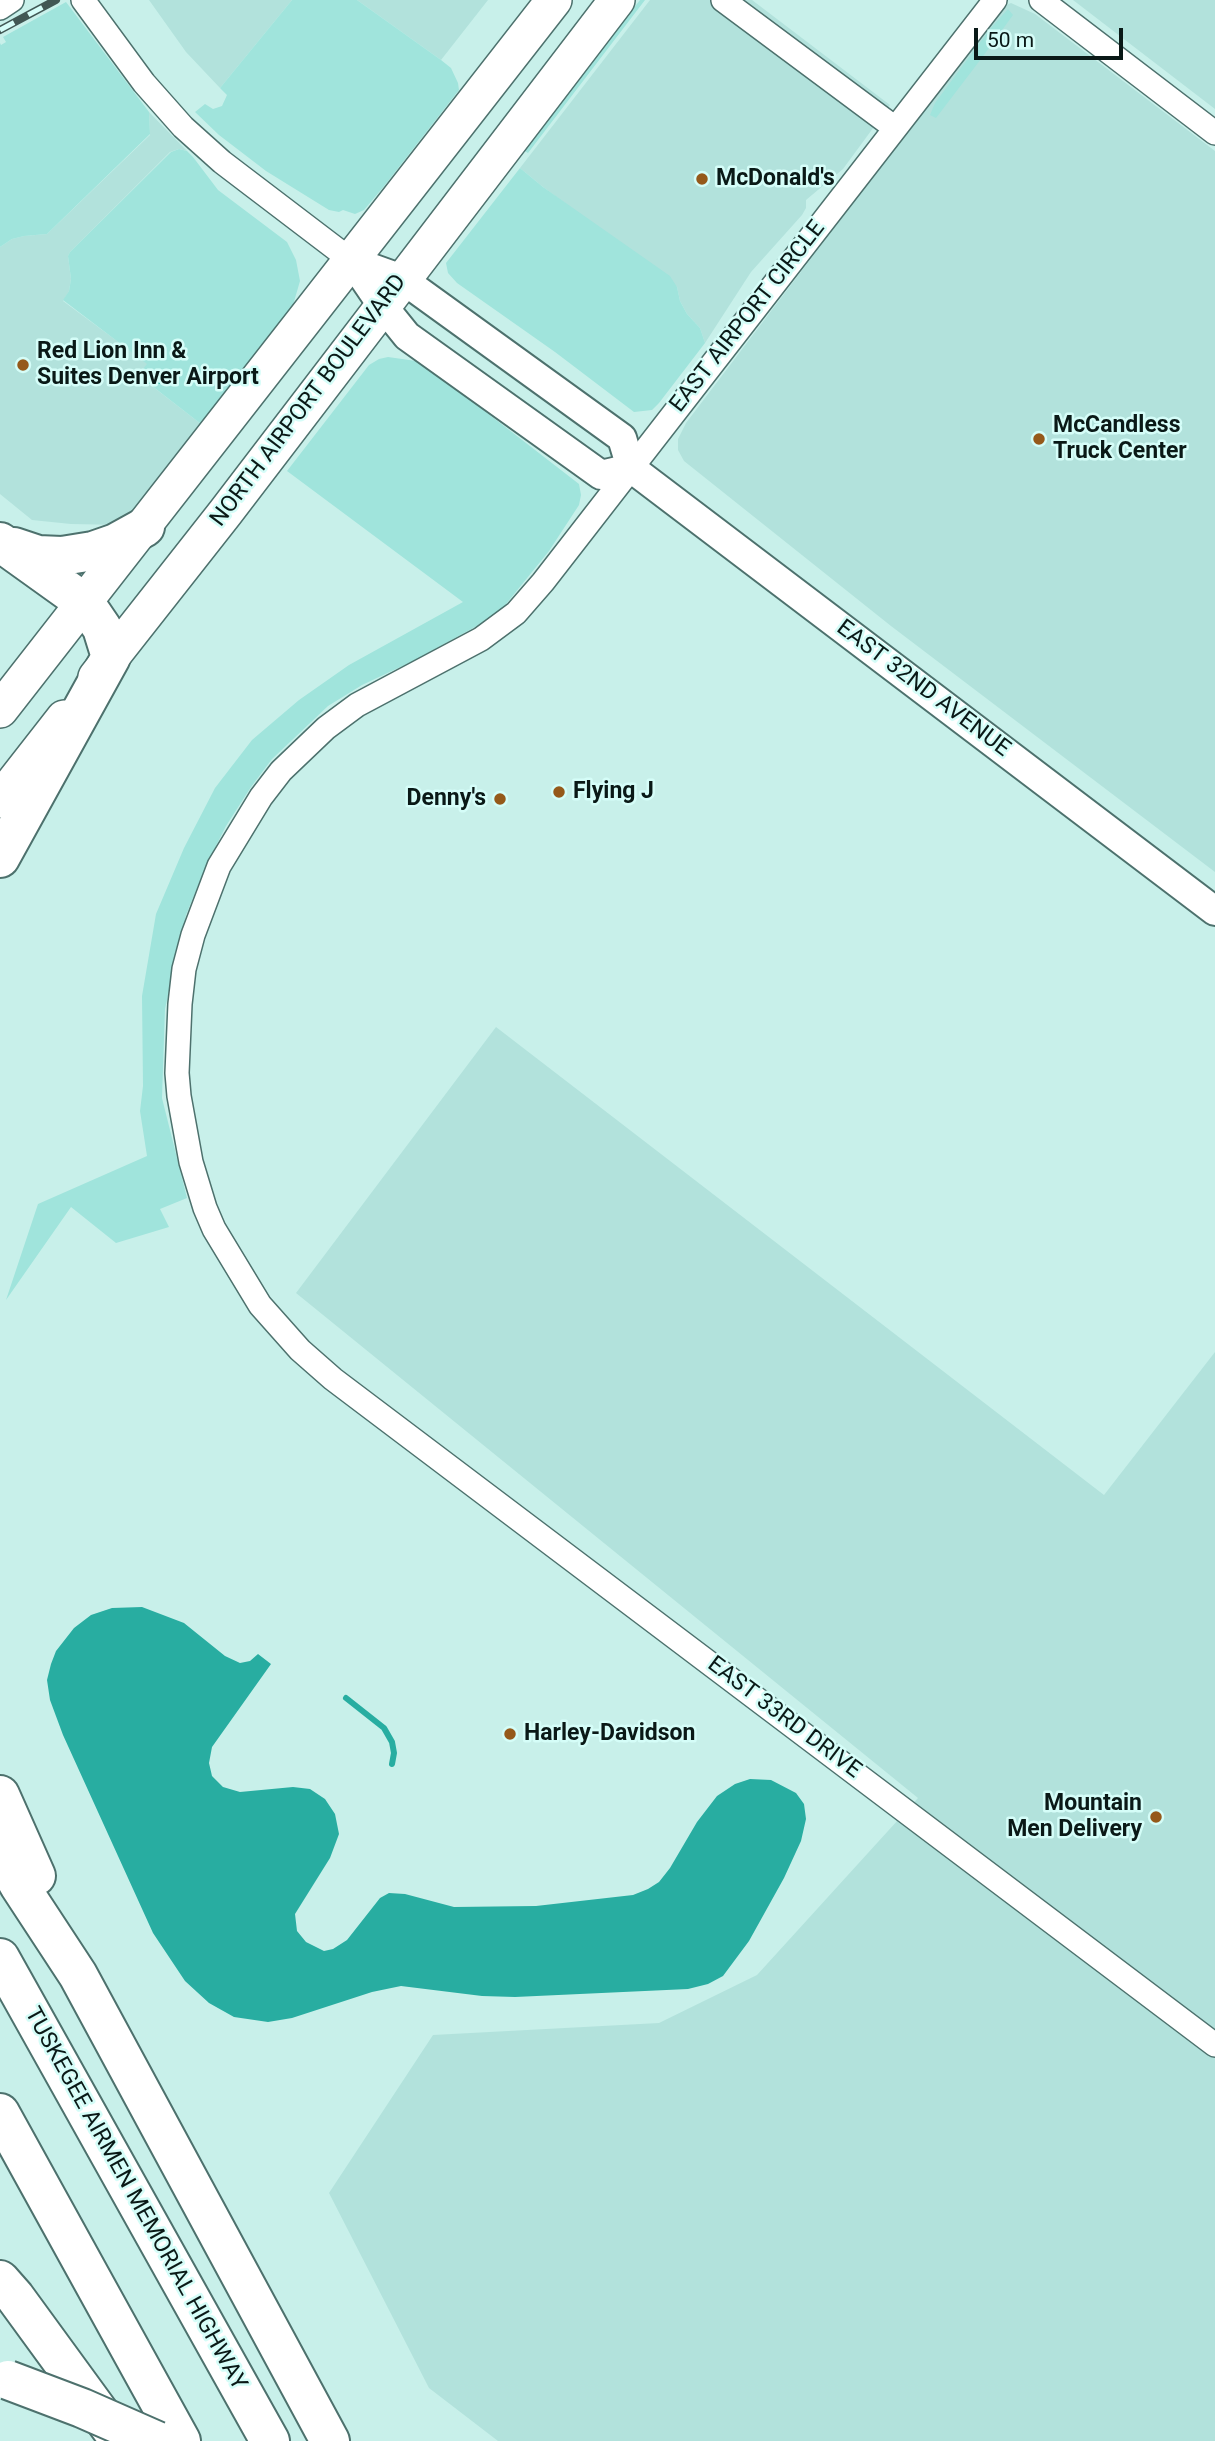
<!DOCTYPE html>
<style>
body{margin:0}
#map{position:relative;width:1215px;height:2441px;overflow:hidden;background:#c8f0ea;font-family:Roboto,sans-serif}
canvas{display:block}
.scale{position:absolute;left:974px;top:28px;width:149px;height:32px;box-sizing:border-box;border:4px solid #0a1917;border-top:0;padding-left:9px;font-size:21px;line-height:24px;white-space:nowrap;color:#0a1917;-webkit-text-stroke:5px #d5fdf8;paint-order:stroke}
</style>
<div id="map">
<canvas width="1215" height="2441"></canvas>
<div class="scale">50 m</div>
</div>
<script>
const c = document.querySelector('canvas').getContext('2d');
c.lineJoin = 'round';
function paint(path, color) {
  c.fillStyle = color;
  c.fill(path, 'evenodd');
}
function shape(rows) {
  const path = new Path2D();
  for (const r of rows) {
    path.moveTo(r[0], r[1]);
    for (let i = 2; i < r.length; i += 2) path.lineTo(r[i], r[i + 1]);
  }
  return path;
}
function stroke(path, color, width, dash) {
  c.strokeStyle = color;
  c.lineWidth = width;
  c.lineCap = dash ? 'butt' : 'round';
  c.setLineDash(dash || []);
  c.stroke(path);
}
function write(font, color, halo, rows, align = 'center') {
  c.font = font + ' Roboto,sans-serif';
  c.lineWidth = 5;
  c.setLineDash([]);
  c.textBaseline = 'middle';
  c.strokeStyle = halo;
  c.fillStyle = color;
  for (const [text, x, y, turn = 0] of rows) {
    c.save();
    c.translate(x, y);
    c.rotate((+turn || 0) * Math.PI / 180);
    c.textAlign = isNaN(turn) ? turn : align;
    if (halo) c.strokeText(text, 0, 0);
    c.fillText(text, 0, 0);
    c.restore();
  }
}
paint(shape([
 [149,0,292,0,220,88,186,52],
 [357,0,488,0,441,60],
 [650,0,752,0,890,105,843,169,806,200,806,208,802,215,751,272,705,343,700,328,687,314,680,301,677,287,543,187,520,168],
 [1073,0,1215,0,1215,109],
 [1011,3,1035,14,1215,151,1215,872,891,626,684,461,678,450,678,439,686,423,1002,7],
 [149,112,187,151,179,149,170,152,70,252,68,256,71,279,69,291,63,301,148,364,139,376,201,424,122,525,71,524,32,520,0,494,0,247,12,239,24,236,47,234,150,135],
 [496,1027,1104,1495,1215,1352,1215,2441,498,2441,429,2388,329,2193,433,2035,659,2023,757,1975,918,1798,296,1293]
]), '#b2e2dc');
paint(shape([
 [292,0,357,0,441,60,451,68,458,83,459,90,385,185,364,210,355,214,343,210,339,212,329,210,266,171,219,135,195,112,205,104,213,109,222,106,227,95,220,88],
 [640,0,645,0,528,153,523,150],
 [66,2,149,112,150,134,47,234,24,236,12,239,0,247,0,43,1,45,6,42,3,37],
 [1008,9,1013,15,981,59,936,118,930,115,935,103,990,29],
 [179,149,187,151,193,157,218,190,287,242,296,260,300,281,291,312,201,424,138,375,147,364,63,300,69,291,71,279,68,256,70,252,171,152],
 [520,168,543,187,670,276,677,287,680,301,687,314,700,328,705,343,659,403,652,410,634,412,555,352,457,283,448,273,446,263],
 [388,357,416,361,429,368,579,484,581,495,579,505,549,551,502,609,484,622,413,661,362,685,328,706,272,759,251,787,226,826,206,866,186,915,165,1009,162,1098,187,1198,160,1209,169,1227,116,1243,71,1207,6,1300,38,1204,147,1156,140,1111,143,1086,142,996,156,914,184,848,215,788,252,740,299,700,349,665,463,602,287,471,369,365,379,359]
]), '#a0e4dc');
paint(shape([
 [142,1607,184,1623,225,1656,240,1663,250,1661,258,1654,271,1664,212,1747,209,1763,212,1776,223,1787,240,1792,293,1787,310,1789,325,1799,335,1814,339,1834,330,1858,295,1914,297,1931,306,1942,324,1951,333,1949,347,1940,380,1898,389,1893,405,1894,454,1907,536,1906,633,1895,648,1889,659,1882,670,1868,697,1822,717,1796,735,1784,750,1779,771,1780,796,1793,804,1804,806,1819,801,1841,784,1878,749,1941,723,1976,708,1984,688,1989,515,1997,482,1996,401,1986,372,1992,292,2018,268,2022,234,2017,209,2003,185,1981,153,1933,63,1735,50,1700,47,1680,51,1664,56,1651,74,1628,91,1615,112,1608]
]), '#28ada1');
stroke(shape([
 [140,381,159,381],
 [346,1698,384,1728,392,1742,394,1753,392,1764]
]), '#28ada1', 6);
const minor = shape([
 [83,0,144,83,183,127,222,162,352,261],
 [723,0,895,128],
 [995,0,543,582,516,613,481,639,357,705,326,728,281,771,261,797,219,866,193,935,184,969,180,1004,177,1073,179,1096,191,1162,205,1208,214,1229,260,1305,300,1350,333,1379,1215,2045],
 [1041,0,1215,133],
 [0,8,12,0]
]);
const tertiary = shape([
 [352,261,402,279,622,438,631,468,1215,911],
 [352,261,382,305,407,336,601,475,631,468]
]);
const primary = shape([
 [96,677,225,513,617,0],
 [0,710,554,0],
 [0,800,64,718]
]);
const motorway = shape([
 [0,542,85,603,102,628,111,657,0,858],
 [14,547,38,555,62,556,93,551,116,543,145,527],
 [0,1795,36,1876],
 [0,1851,19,1885,78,1975,330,2441],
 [0,1958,270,2441],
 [0,2113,181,2441],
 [0,2280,15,2297,112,2430]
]);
stroke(minor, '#4d716d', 26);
stroke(tertiary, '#4d716d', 32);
stroke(primary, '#4d716d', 38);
stroke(motorway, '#4d716d', 42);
stroke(minor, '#fff', 23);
stroke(tertiary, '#fff', 28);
stroke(primary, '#fff', 35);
stroke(motorway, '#fff', 38);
const rail = shape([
 [0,30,56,0]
]);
stroke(rail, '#415754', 8);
stroke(rail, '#d5fdf8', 5, [16]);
const motorwayBridge = shape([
 [8,2380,82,2408,157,2441]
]);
stroke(motorwayBridge, '#4d716d', 42, []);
stroke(motorwayBridge, '#fff', 38);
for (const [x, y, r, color] of [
 [702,179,7,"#95591a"],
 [23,365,7,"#95591a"],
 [1039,439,7,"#95591a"],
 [559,792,7,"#95591a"],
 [500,799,7,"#95591a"],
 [510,1734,7,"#95591a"],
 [1156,1817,7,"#95591a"]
]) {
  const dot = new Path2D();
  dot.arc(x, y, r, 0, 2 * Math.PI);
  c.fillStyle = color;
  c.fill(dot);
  stroke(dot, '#d5fdf8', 2.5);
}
write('bold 23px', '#0a1917', '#d5fdf8', [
 ["McDonald's",716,179],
 ["Red Lion Inn &",37,352],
 ["Suites Denver Airport",37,378],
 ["McCandless",1053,426],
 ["Truck Center",1053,452],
 ["Flying J",573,792],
 ["Denny's",486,799,"right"],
 ["Harley-Davidson",524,1734],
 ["Mountain",1142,1804,"right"],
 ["Men Delivery",1142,1830,"right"]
], 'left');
write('23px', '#0a1917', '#d5fdf8', [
 ["EAST AIRPORT CIRCLE",748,317,-52],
 ["NORTH AIRPORT BOULEVARD",309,401,-53],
 ["EAST 32ND AVENUE",923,689,37],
 ["EAST 33RD DRIVE",784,1718,37],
 ["TUSKEGEE AIRMEN MEMORIAL HIGHWAY",135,2199,61]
]);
</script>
